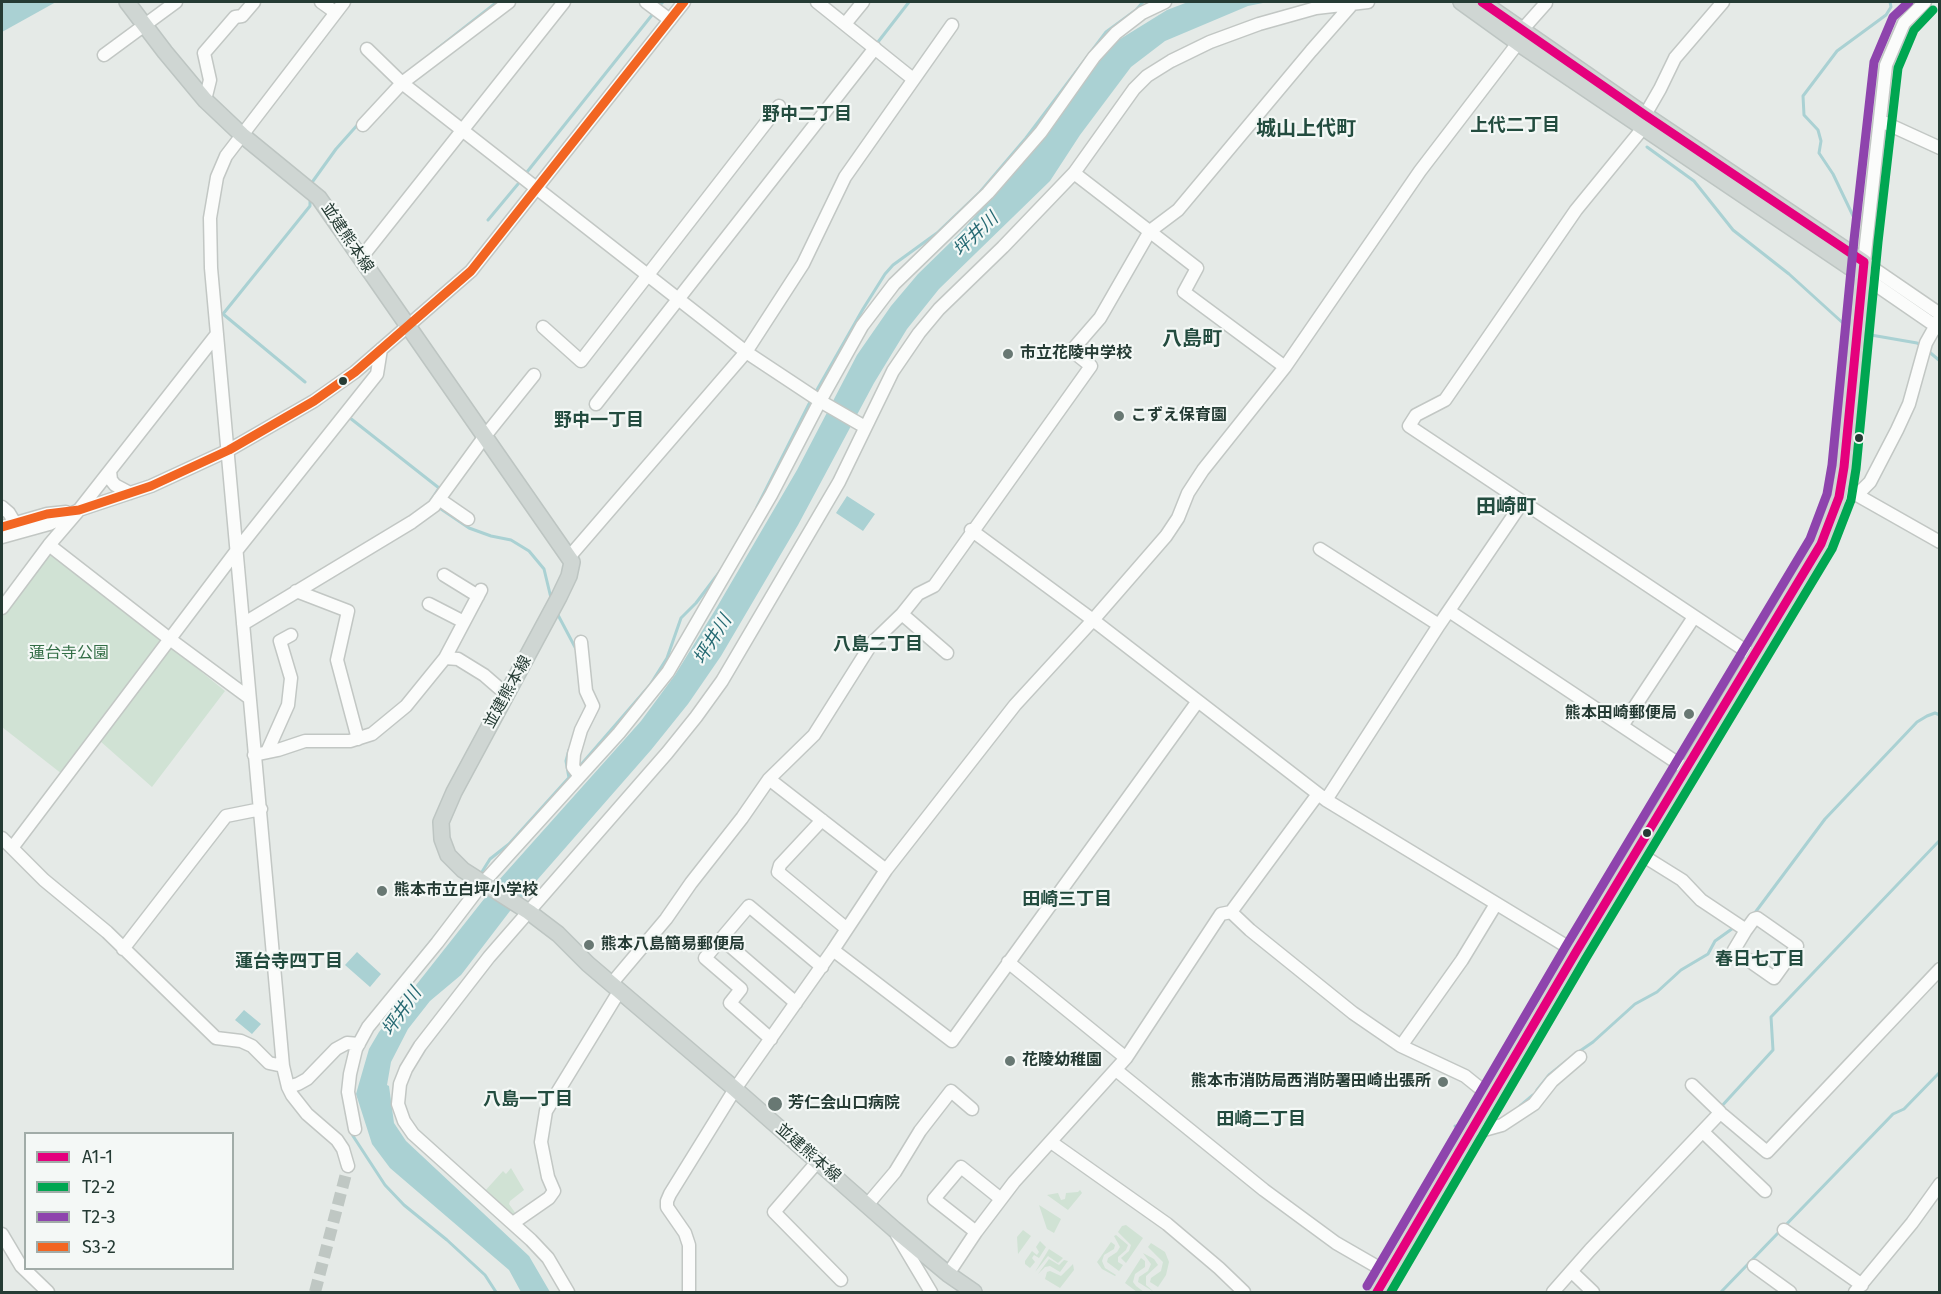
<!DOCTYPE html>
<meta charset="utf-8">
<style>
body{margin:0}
#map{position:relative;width:1941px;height:1294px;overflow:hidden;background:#e5eae7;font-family:"Fira Sans",sans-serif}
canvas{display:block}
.frame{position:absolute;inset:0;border:3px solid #253b34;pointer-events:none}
.legend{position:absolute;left:24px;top:1132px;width:210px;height:138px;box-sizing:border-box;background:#f4f8f6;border:2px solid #a1aca8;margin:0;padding:8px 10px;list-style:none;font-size:18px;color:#253b34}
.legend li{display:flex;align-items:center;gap:12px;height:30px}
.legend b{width:30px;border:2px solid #a1aca8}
</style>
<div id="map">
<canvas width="1941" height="1294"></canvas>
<div class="frame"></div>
<ul class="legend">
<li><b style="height:8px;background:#e5007d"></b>A1-1</li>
<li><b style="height:8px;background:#00a651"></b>T2-2</li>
<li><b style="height:8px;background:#8e44ad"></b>T2-3</li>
<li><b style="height:8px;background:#f26522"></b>S3-2</li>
</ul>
</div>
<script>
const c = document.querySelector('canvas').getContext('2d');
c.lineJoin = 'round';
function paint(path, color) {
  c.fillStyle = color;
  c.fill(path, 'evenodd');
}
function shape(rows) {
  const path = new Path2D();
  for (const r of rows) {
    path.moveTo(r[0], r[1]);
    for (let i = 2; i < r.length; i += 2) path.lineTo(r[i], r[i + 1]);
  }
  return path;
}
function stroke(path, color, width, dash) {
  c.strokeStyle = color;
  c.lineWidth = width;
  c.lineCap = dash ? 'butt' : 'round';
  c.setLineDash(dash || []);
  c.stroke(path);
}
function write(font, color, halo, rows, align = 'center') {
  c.font = font + ' "Fira Sans","Noto Sans JP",sans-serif';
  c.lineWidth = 4.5;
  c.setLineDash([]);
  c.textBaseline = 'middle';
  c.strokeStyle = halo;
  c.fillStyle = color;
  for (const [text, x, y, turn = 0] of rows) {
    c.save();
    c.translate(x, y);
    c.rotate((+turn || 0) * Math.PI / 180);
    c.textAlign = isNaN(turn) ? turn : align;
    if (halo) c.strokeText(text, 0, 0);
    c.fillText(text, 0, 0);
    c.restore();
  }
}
paint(shape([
 [50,553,162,642,62,774,2,727,2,617],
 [171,647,225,691,152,787,100,741],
 [511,1168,524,1190,510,1201,509,1204,516,1214,512,1218,484,1192,503,1171,506,1174],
 [1080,1190,1082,1193,1068,1210,1047,1195,1058,1193,1061,1200,1065,1199,1066,1193,1078,1192],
 [1039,1205,1061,1219,1054,1233,1047,1229],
 [1126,1225,1143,1238,1126,1263,1121,1258,1129,1251,1131,1245,1118,1232,1122,1226],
 [1023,1230,1031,1236,1018,1254,1017,1237],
 [1116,1235,1128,1245,1126,1250,1118,1257,1118,1262,1123,1265,1119,1271,1107,1262,1108,1258,1117,1252,1120,1247,1114,1236],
 [1040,1241,1046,1247,1039,1258,1034,1255,1032,1258,1035,1262,1030,1268,1025,1264,1025,1261,1032,1251,1037,1255,1039,1252,1036,1247],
 [1111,1242,1115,1245,1114,1249,1104,1255,1102,1261,1105,1268,1116,1275,1115,1276,1102,1269,1097,1262],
 [1151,1243,1165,1252,1169,1262,1166,1275,1158,1287,1150,1282,1151,1278,1161,1271,1163,1262,1148,1247],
 [1049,1249,1063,1258,1058,1263,1048,1256,1035,1272],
 [1143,1253,1154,1259,1158,1265,1146,1276,1146,1285,1154,1292,1138,1282,1139,1277,1148,1271,1151,1264],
 [1141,1258,1145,1261,1145,1267,1135,1274,1133,1282,1136,1286,1144,1292,1137,1292,1125,1283],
 [1049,1259,1059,1265,1064,1260,1068,1261,1060,1272,1050,1266,1045,1267,1038,1274],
 [1073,1264,1074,1270,1060,1288,1045,1279,1047,1272,1050,1271,1061,1276]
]), '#d0e2d4');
paint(shape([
 [2,2,56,2,2,32],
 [1188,2,1268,2,1248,6,1165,41,1131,67,1080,135,1050,181,939,289,907,329,874,383,798,525,721,656,688,704,651,750,510,911,461,975,430,1001,408,1029,391,1062,387,1085,389,1086,394,1123,406,1141,529,1256,550,1292,521,1292,509,1270,390,1168,372,1144,356,1094,369,1049,379,1032,499,880,641,721,675,675,717,607,797,470,857,355,891,306,918,274,959,234,1006,181,1104,49,1167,10],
 [847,496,875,514,863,531,836,513],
 [357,952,381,974,370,987,345,965],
 [244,1010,261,1024,252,1034,235,1020]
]), '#aad1d3');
stroke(shape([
 [661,4,663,2],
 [878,42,909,2],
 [432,53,497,2],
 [1647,147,1694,181,1733,230,1789,274,1844,324,1853,328],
 [527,172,652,15],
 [313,181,336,149,360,122],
 [488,220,518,184],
 [1855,220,1833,174,1819,153,1821,141,1818,130,1804,115,1803,96,1837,51,1886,15,1891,7,1890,2],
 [1862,332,1871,335,1917,343,1922,346],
 [1927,350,1940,361],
 [305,382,223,314,310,206,310,199],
 [814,395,863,309,885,274,893,265,937,233,980,192,1026,138,1106,32,1136,10,1143,2],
 [350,418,439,488,430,502],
 [757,507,811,400],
 [441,509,469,528,491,536,511,540,529,551,544,569,551,598],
 [558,615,576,649],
 [579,767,650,685,667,658,681,618,696,603,721,570],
 [569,778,566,761,569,750],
 [480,875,490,859,509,844,574,772],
 [1754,914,1825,819,1917,722,1927,716,1935,713,1940,715],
 [368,1019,441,929],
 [1577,1053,1593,1042,1635,1004,1657,992,1681,970,1708,954,1715,941,1736,926],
 [1537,1090,1549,1075,1569,1059],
 [1520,1106,1533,1095],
 [1720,1108,1773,1050,1771,1017,1940,840],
 [1455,1126,1468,1126],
 [351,1130,353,1136,385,1185,404,1205,447,1240,485,1275,496,1292],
 [1721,1292,1893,1114,1904,1109,1940,1072]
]), '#aad1d3', 3);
stroke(shape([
 [315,1292,348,1166]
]), '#bfc7c3', 12, [12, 6]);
const minor = shape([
 [321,2,335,12],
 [344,2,226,156,217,177,210,218,211,268,283,1066,288,1087,292,1095,307,1114,337,1140,343,1149,348,1166],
 [646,2,670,20],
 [817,2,913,79],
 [1723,2,1675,58,1660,89,1645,115,1643,128,1576,210,1445,400,1416,415,1409,426,1755,657],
 [1925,2,1904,23,1886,65,1864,262,1940,314],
 [845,24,863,2],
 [367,49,402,83,746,352,820,401,865,427],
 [104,55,176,2],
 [205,100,210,80,204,53,235,17,242,16,254,2],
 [1881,121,1940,148],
 [363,125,402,83,509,2],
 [1074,173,1197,268,1184,292,1285,367],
 [361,258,564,2],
 [1863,276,1940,329],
 [543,327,581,361,779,106],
 [596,404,875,48],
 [110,471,111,480,115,485,130,493],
 [1857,495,1870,482,1897,430,1909,404,1926,343,1940,318],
 [1839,497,1857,495,1940,542],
 [439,499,468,519],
 [2,507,9,513,15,523],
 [2,527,47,514,66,512],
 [971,530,1093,620,1326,800,1576,952],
 [2,537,49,524,79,510,151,486,229,450,314,401,355,372,471,271,684,2],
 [49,545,171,640,248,697],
 [1320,549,1439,625],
 [570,556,746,352,803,264,845,177,952,25],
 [444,575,478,596],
 [296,591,348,611,337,660,358,739],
 [429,604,464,622],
 [2,608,49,545,79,510,217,334],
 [1449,611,1688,770],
 [902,614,947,653],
 [243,624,412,522,434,506,485,436,534,375],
 [445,658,481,590],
 [1622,726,1694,617],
 [267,752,288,705,291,678,280,641,291,635],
 [254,755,278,750,305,741,350,741,372,734,406,706,445,658,458,659,484,675,507,695],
 [580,776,573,767,574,754,581,730,593,706,586,691,581,642],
 [769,779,886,870],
 [1326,800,1439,625,1522,503],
 [822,820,780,865,778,872,847,929],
 [2,838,44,880,107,932,216,1038,241,1041,252,1046,269,1063,283,1066],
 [12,848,237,550,377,374,381,349],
 [1637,852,1682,880,1701,900,1746,930,1754,919,1757,918,1797,946,1774,978,1734,950,1746,930],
 [1231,912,1250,930,1353,1013,1401,1046,1465,1076,1491,1097],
 [722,939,796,1003],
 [123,949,226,816,261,809],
 [833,950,952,1041,1198,701],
 [1008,962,1126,1058],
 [612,983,666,919,691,883,742,818,769,779,814,735,872,643,902,614,918,594,934,586,1091,366,1076,354,1074,348,1100,318,1150,231,1178,210,1311,51,1354,2],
 [771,1039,730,1003,741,989,705,958,749,906,822,967],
 [1401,1046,1462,960,1496,904],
 [1116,1070,1264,1190,1336,1243,1388,1273],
 [1692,1085,1720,1112,1719,1114],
 [288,1087,298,1084,307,1079,336,1049,347,1043,359,1044],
 [355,1129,348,1092,350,1074,356,1049,368,1027,437,943,482,884,619,733,668,672,771,495,820,401,862,326,894,284,988,193,1041,132,1094,57,1116,33,1142,13,1165,2],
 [1471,1129,1484,1130,1502,1125,1534,1104,1552,1081,1580,1057],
 [1703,1132,1765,1191],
 [1051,1142,1167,1224,1219,1268,1244,1292],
 [818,1161,774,1212,841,1280],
 [867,1205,895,1172,920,1131,951,1091,972,1109],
 [513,1223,549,1198,554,1191,548,1177,541,1142,546,1111,620,990],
 [1784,1230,1862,1285],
 [976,1232,934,1199,961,1167,1001,1199],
 [2,1234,21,1266,48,1292],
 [897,1235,931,1292],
 [1754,1266,1790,1292],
 [1572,1272,1593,1292],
 [948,1274,976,1232,1014,1182,1126,1058,1221,914,1231,912,1318,794],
 [568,1292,548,1258,531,1240,413,1134,404,1121,398,1104,400,1084,406,1069,420,1046,489,957,667,753,696,717,722,681,839,482,893,371,919,333,939,309,1003,247,1074,173,1134,89,1147,76,1171,61,1210,42,1259,24,1316,8,1368,2],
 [689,1292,689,1245,685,1233,667,1207,667,1201,670,1194,735,1089,833,950,886,870,1015,705,1093,620,1166,536,1178,518,1188,493,1203,470,1285,367,1420,171,1518,43,1522,30,1546,3],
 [1553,1292,1590,1250,1719,1114,1723,1115,1767,1152,1940,969],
 [1855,1292,1912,1223,1940,1184]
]);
const major = shape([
 [127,2,165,52,205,100,242,135,319,198,572,562,569,576,559,597,454,792,441,822,442,839,448,855,463,870,529,912,558,934,588,964,735,1089,894,1229,948,1274,974,1292],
 [1461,2,1518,43,1863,276],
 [1377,1292,1576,952,1694,758,1821,544,1839,497,1844,467,1864,262,1645,115,1482,2]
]);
stroke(minor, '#c2c7c4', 15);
stroke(major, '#bdc5c2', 18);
stroke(minor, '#fbfcfb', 12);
stroke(major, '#cfd6d3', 15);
stroke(shape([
 [1377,1292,1576,952,1821,544,1839,497,1844,467,1864,262,1645,115,1482,2]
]), '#e5007d', 9);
stroke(shape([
 [1391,1292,1586,958,1832,549,1851,500,1856,469,1878,242,1898,68,1914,30,1933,10]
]), '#00a651', 9);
stroke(shape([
 [1367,1286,1566,946,1810,539,1827,494,1832,465,1854,240,1874,62,1893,17,1909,2]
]), '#8e44ad', 9);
stroke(shape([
 [2,527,47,514,79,510,151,486,229,450,314,401,355,372,471,271,684,2]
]), '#f26522', 9);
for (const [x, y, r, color] of [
 [1008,354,6,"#687873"],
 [343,381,5,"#253b34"],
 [1119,416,6,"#687873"],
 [1859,438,5,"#253b34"],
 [1689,714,6,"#687873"],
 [1647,833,5,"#253b34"],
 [382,891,6,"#687873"],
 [589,945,6,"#687873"],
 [1010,1061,6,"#687873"],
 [1443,1082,6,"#687873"],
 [775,1104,8,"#687873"]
]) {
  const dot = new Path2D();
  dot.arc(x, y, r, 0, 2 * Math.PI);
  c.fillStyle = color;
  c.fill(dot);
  stroke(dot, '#f4f8f6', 2);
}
write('16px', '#253b34', '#f4f8f6', [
 ["並建熊本線",347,238,56],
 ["並建熊本線",508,692,-61],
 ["並建熊本線",808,1153,41]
]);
write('bold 16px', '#253b34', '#f4f8f6', [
 ["市立花陵中学校",1020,354],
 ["こずえ保育園",1131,416],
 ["熊本田崎郵便局",1677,714,"right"],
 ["熊本市立白坪小学校",394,891],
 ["熊本八島簡易郵便局",601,945],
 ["花陵幼稚園",1022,1061],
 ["熊本市消防局西消防署田崎出張所",1431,1082,"right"],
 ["芳仁会山口病院",788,1104]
], 'left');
write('16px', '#336e46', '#f4f8f6', [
 ["蓮台寺公園",69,654]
]);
write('bold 18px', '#234c3f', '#f4f8f6', [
 ["野中二丁目",807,115],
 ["上代二丁目",1515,126],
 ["野中一丁目",599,421],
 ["八島二丁目",878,645],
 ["田崎三丁目",1067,900],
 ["春日七丁目",1760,960],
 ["蓮台寺四丁目",289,962],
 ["八島一丁目",528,1100],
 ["田崎二丁目",1261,1120]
]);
write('italic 18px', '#256972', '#f4f8f6', [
 ["坪井川",976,235,-44],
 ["坪井川",713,640,-58],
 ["坪井川",402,1012,-55]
]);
write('bold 20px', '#234c3f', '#f4f8f6', [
 ["城山上代町",1306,129],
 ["八島町",1192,339],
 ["田崎町",1506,507]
]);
</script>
